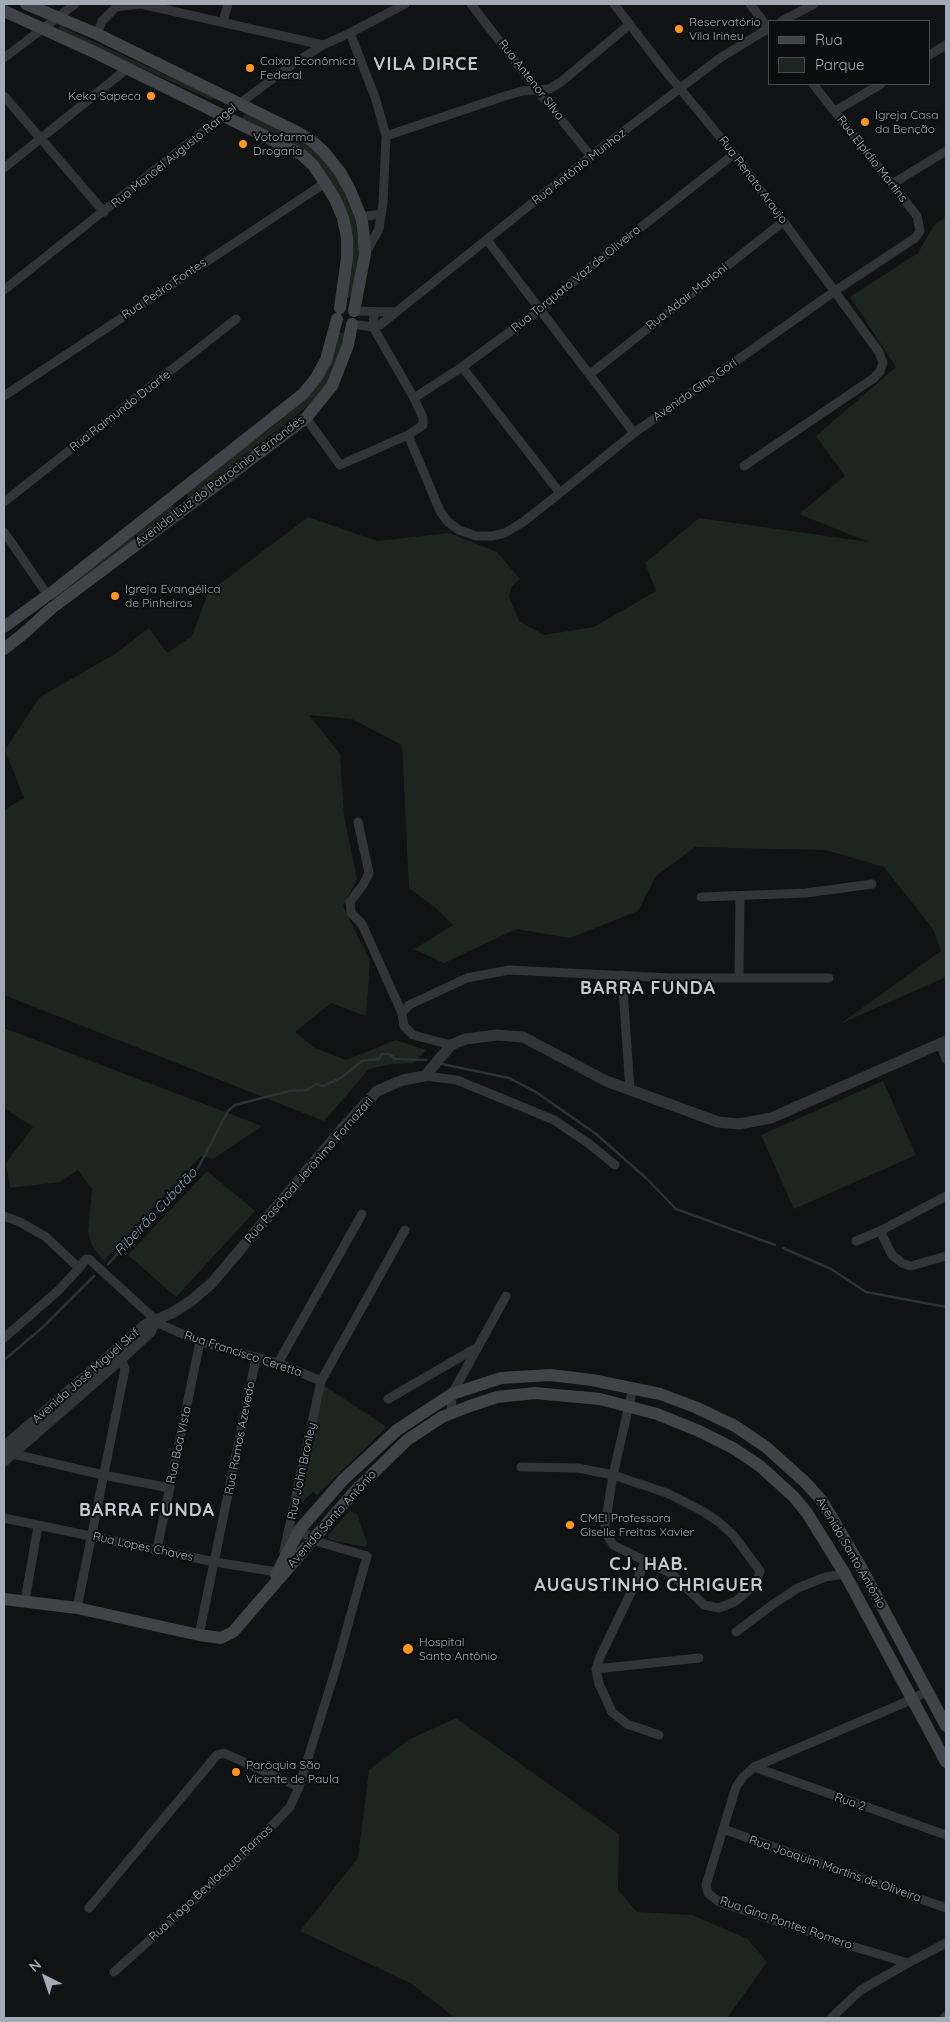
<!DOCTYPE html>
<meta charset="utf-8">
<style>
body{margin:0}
#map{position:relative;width:950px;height:2022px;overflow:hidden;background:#111213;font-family:Quicksand,sans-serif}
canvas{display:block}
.frame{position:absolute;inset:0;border:5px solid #a2aab5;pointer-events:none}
.legend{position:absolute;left:768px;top:20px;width:162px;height:65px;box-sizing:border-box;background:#0c0d0e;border:1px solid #484c51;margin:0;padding:6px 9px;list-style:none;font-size:15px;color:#a2aab5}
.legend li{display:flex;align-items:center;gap:10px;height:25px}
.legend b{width:25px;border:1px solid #484c51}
.north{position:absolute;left:20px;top:1952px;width:50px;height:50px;-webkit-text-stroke:4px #0c0d0e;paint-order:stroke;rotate:319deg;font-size:14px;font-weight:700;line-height:20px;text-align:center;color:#a2aab5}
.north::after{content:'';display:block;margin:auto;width:18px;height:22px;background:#a2aab5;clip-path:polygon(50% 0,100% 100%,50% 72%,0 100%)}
</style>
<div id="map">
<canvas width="950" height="2022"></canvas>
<div class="frame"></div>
<ul class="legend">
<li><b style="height:6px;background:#404348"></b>Rua</li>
<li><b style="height:14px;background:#1d261e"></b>Parque</li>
</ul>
<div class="north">N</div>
</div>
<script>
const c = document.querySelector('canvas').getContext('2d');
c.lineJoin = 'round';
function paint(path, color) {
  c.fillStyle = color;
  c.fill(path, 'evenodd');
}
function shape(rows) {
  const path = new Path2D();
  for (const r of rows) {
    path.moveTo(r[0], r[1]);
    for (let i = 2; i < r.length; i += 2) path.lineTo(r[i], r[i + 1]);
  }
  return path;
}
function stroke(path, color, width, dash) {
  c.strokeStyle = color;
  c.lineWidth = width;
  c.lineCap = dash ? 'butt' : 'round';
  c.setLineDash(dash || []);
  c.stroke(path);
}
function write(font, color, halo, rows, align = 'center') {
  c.font = font + ' Quicksand,sans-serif';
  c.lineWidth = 4;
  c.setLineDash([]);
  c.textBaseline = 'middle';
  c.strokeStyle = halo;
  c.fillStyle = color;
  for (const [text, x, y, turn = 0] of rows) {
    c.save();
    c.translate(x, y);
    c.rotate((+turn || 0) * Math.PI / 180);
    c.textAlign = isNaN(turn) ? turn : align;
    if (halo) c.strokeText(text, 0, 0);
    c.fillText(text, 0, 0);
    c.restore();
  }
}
paint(shape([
 [60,25,71,31,215,98,211,100,58,30],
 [247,114,298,139,313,149,322,157,340,182,355,219,359,248,352,295,348,298,346,297,351,259,324,172,243,120,243,115],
 [946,216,946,977,840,1024,941,951,933,929,884,867,826,850,695,847,656,876,638,911,570,938,516,929,444,963,414,949,453,925,437,909,409,888,402,745,352,719,309,715,340,754,344,816,357,879,343,906,370,961,366,1016,331,1003,295,1032,315,1048,346,1060,396,1040,426,1050,414,1063,391,1064,369,1069,324,1121,4,995,4,810,24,798,5,750,40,697,115,654,149,628,167,653,192,636,208,593,308,517,377,541,449,533,497,552,520,579,512,586,509,596,519,621,544,635,594,627,656,591,645,563,699,518,869,542,799,514,845,476,816,436,896,367,850,297,918,253,934,225],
 [339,332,347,334,327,384,309,405,192,496,188,496,186,493,239,449,270,429,304,400],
 [175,504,173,509,61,595,59,593,171,505],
 [4,1028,262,1126,213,1159,201,1156,104,1261,92,1246,88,1231,92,1189,78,1170,60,1182,10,1188,6,1163,33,1127,4,1108],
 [883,1081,916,1155,794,1209,761,1135],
 [207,1171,255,1211,176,1297,128,1255],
 [323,1385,387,1427,317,1495,313,1492,303,1501,298,1497],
 [350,1511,357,1514,367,1543,365,1547,331,1540,328,1538,328,1535],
 [456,1718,619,1834,618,1890,637,1912,692,1915,748,1939,767,1962,727,2018,455,2018,412,1984,300,1931,358,1858,369,1770,410,1739]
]), '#1d261e');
stroke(shape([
 [442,1064,509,1078,536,1092,596,1134,646,1178,676,1209,775,1245],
 [783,1248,831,1269,866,1292,946,1307],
 [108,1264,198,1168,228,1111,235,1105,289,1091,307,1090,316,1084,323,1086,341,1078,362,1061,379,1059,382,1054,390,1054,395,1059,426,1060],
 [4,1360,42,1328,94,1276]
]), '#293439', 2.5);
stroke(shape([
 [471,4,537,90,591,156],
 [614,4,663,68,734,154,879,352,883,363,880,371,874,378,744,466],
 [750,4,769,29],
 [782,21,814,4],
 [223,22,228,4],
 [350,33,375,97,386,136,383,203,379,229,365,254],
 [97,34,102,21,116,7,141,4,323,45],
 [929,55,946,45],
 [4,58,75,4],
 [4,96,104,212],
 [835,111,881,84],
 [386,136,502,97,522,91,549,89,561,82,630,24],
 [4,168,128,68],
 [892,184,946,151],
 [361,217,381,214],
 [487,240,634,433],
 [4,290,224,115,290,66,323,45,350,33,405,4],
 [354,311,395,312],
 [352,324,373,327,380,325,591,156,720,58,769,28],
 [462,367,560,493],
 [590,374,784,221],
 [4,396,325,183],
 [414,398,462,367,541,309,588,269,734,154],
 [306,418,340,465,408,435,423,425,423,418,414,398,373,327,374,313],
 [408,435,440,511,448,522,459,530,476,536,492,536,505,533,523,522,560,493,634,433,835,291,915,238,920,231,917,216,813,84],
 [4,502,236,319],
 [4,532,47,594],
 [358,822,369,873,363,885,350,902,351,913,362,924,402,1013],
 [701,897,806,893,872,884],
 [622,975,630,1090],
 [739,978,740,896],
 [940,1044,946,1059],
 [451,1045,413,1035,404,1026,402,1013,409,1005,467,978,509,970,671,978,829,978],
 [425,1076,457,1080,554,1120,588,1143,615,1165],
 [4,1216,20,1222,46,1237,79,1268,86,1259,89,1259,160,1324,200,1342,278,1363,321,1381],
 [880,1231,892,1255,902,1263,911,1266,946,1256],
 [856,1241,880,1231,946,1196],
 [4,1338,59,1290,79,1268],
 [278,1363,362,1214],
 [388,1399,476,1348],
 [451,1414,452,1394,506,1296],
 [9,1453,103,1475,170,1488],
 [521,1467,578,1468,613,1475,667,1493,704,1512,719,1522,734,1536,760,1571,756,1584,736,1601,719,1608,704,1605,672,1574,613,1545,607,1535,605,1526,613,1475,633,1388],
 [4,1518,215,1562,283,1573],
 [157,1549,200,1342],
 [284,1551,321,1381,405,1230],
 [646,1561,600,1657,596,1669,599,1684,612,1712,627,1724,659,1735],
 [25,1601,38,1526],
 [77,1608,125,1369,119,1354],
 [736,1632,772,1605,798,1588,825,1577,845,1574],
 [199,1635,256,1358],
 [596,1669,699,1658],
 [927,1691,913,1699,754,1767,743,1777,736,1787,706,1885,708,1893,719,1902,848,1945,908,1963,946,1943],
 [754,1767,946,1835],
 [723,1829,946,1908],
 [89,1908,217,1755,224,1753,299,1787],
 [114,1972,229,1869,266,1832,290,1807,299,1787,336,1668,367,1556,312,1540,300,1529],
 [831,2018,861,1990,908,1963],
 [944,2018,946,2016]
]), '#323438', 9);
stroke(shape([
 [4,1447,145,1325,172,1313,191,1301,212,1283,342,1129,377,1091,403,1080,425,1076,451,1045,465,1039,497,1035,523,1037,606,1081,718,1122,739,1124,771,1118,946,1041],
 [4,1461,122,1358,150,1332,156,1320]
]), '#323438', 11);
stroke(shape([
 [26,4,97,34,297,132,312,141,324,152,340,172,350,190,361,217,363,228,365,254,354,311],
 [4,11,94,52,301,154,313,165,325,183,335,199,343,218,347,238,347,258,340,308],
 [50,594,303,394,316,378,326,360,337,319],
 [56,605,306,418,332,386,348,345,352,324],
 [4,627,45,597],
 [4,649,23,634,53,607],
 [276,1575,300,1529,343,1480,397,1430,452,1394,501,1378,550,1375,592,1380,660,1394,695,1407,735,1426,766,1447,805,1482,822,1501,862,1569,946,1726],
 [4,1599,77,1608,199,1635,221,1638,233,1632,355,1491,407,1440,442,1417,470,1406,497,1397,535,1393,600,1399,657,1414,699,1431,733,1448,760,1466,794,1497,807,1513,845,1574,946,1762]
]), '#404348', 12);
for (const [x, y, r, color] of [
 [679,29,5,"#fe961e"],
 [250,68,5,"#fe961e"],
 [151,96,5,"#fe961e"],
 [865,122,5,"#fe961e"],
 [243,144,5,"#fe961e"],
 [115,596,5,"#fe961e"],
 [570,1525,5,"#fe961e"],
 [408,1649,6,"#fe961e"],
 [236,1772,5,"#fe961e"]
]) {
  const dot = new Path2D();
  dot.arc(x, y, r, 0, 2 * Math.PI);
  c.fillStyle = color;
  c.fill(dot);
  stroke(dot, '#0c0d0e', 2);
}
write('12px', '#a2aab5', '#0c0d0e', [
 ["Reservatório",689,22],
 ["Vila Irineu",689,36],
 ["Caixa Econômica",260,61],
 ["Federal",260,75],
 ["Keka Sapeca",141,96,"right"],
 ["Igreja Casa",875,115],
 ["da Benção",875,129],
 ["Votofarma",253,137],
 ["Drogaria",253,151],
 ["Igreja Evangélica",125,589],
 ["de Pinheiros",125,603],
 ["CMEI Professora",580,1518],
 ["Giselle Freitas Xavier",580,1532],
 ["Hospital",419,1642],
 ["Santo Antônio",419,1656],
 ["Paróquia São",246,1765],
 ["Vicente de Paula",246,1779]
], 'left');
write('12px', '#a2aab5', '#0c0d0e', [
 ["Rua Antenor Silva",531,80,52],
 ["Rua Manoel Augusto Rangel",174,156,-39],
 ["Rua Elpídio Martins",872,159,52],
 ["Rua Antônio Munhoz",579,167,-38],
 ["Rua Renato Araujo",753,180,53],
 ["Rua Torquato Vaz de Oliveira",576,279,-39],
 ["Rua Pedro Fontes",164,289,-34],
 ["Rua Adair Marioni",687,297,-38],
 ["Avenida Gino Gori",695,390,-35],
 ["Rua Raimundo Duarte",120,411,-38],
 ["Avenida Luiz do Patrocinio Fernandes",220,481,-37],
 ["Rua Paschoal Jerônimo Fornazari",309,1170,-49],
 ["Rua Francisco Ceretta",243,1354,18],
 ["Avenida José Miguel Skif",86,1376,-41],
 ["Rua Ramos Azevedo",240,1438,-79],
 ["Rua Boa VIsta",179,1445,-78],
 ["Rua John Bronley",302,1471,-78],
 ["Avenida Santo Antônio",332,1519,-48],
 ["Rua Lopes Chaves",143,1547,12],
 ["Avenida Santo Antônio",851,1553,60],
 ["Rua 2",850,1802,19],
 ["Rua Joaquim Martins de Oliveira",835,1869,19],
 ["Rua Tiago Bevilacqua Ramos",211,1883,-43],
 ["Rua Gina Pontes Romero",786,1923,19]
]);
write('italic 14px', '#769eb3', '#0c0d0e', [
 ["Ribeirão Cubatão",156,1212,-47]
]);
c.letterSpacing = '1px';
write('bold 18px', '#c3c8d1', '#0c0d0e', [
 ["VILA DIRCE",426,65],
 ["BARRA FUNDA",648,989],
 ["BARRA FUNDA",147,1511],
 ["CJ. HAB.",649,1565],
 ["AUGUSTINHO CHRIGUER",649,1586]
]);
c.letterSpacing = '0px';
</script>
